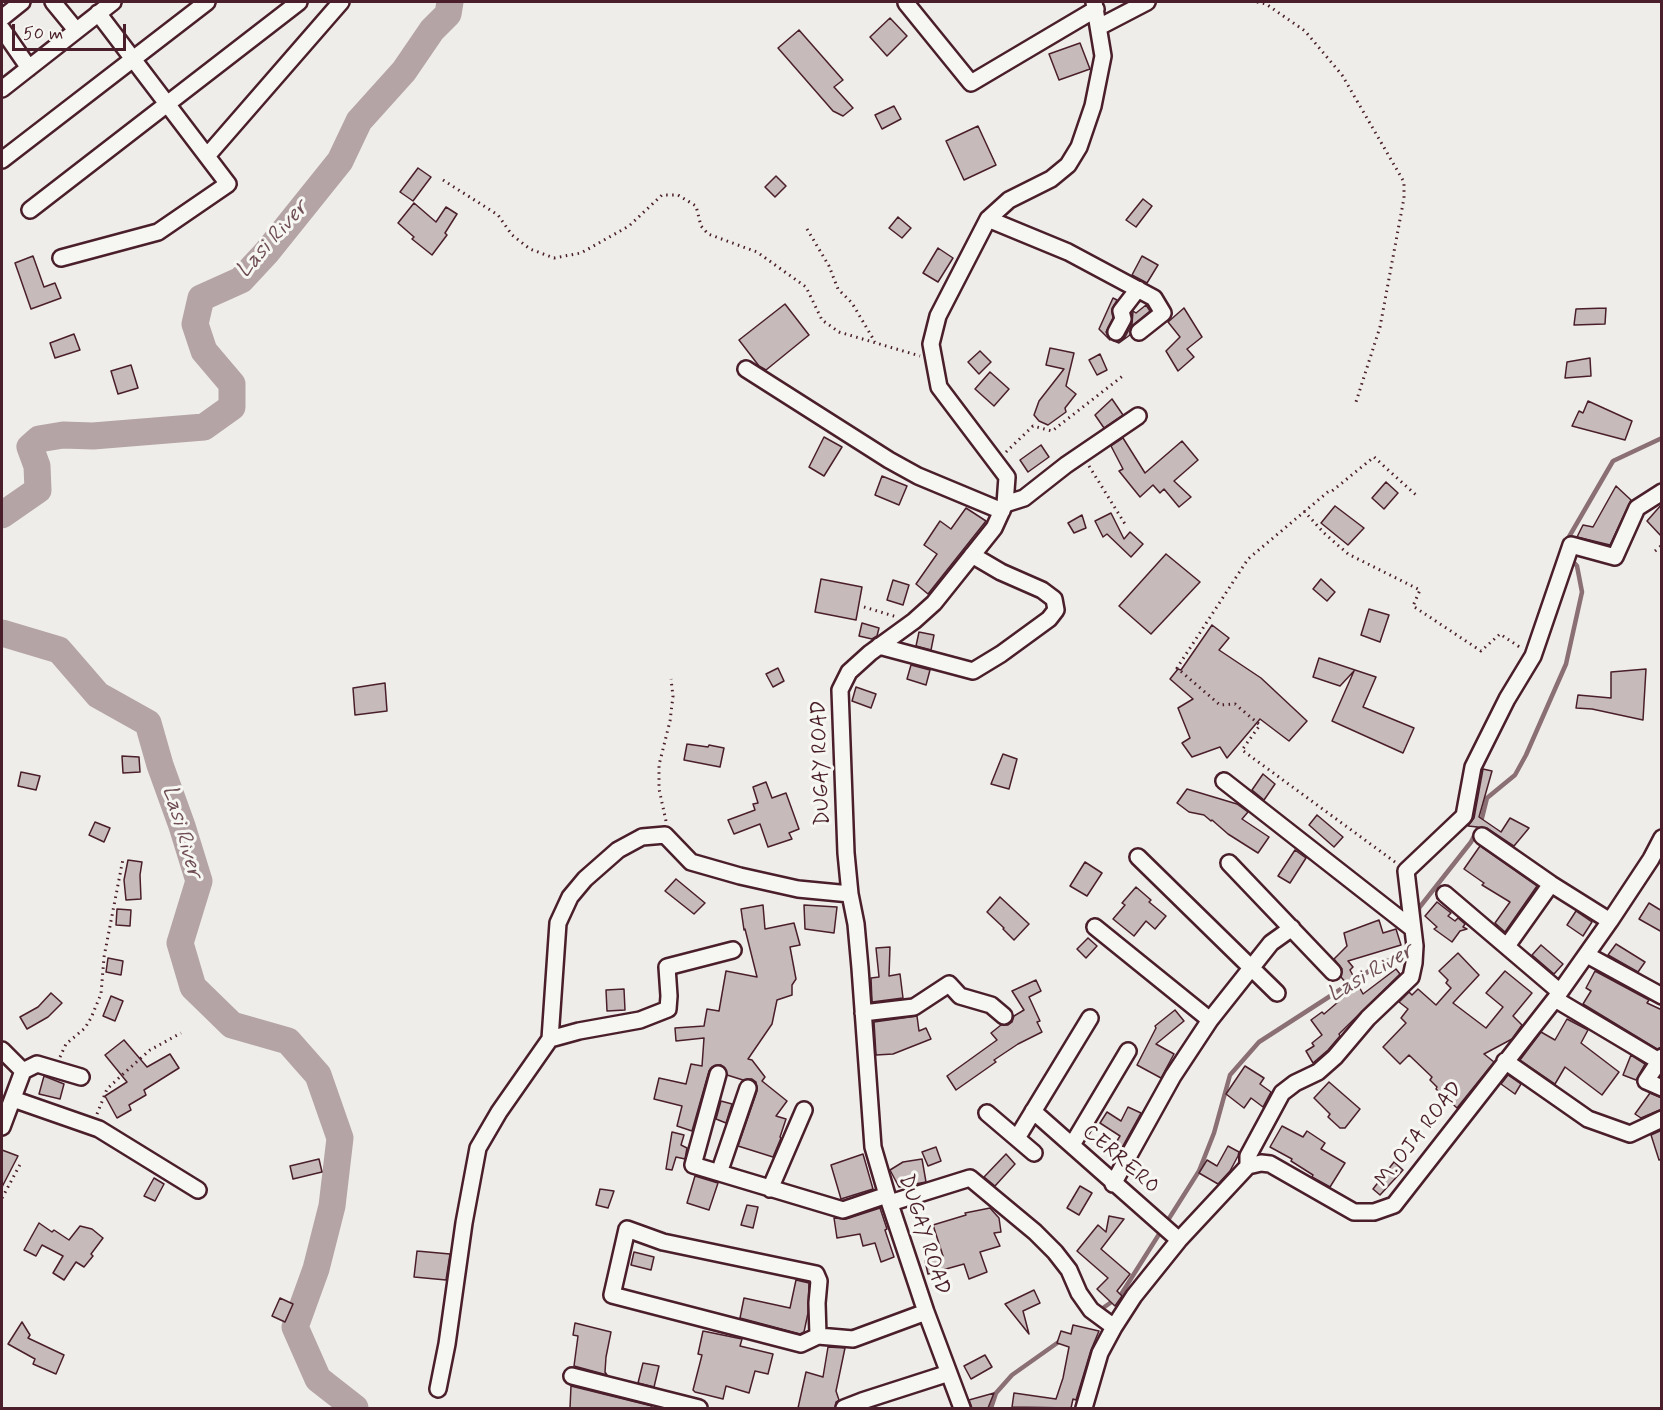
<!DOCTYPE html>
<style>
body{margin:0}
#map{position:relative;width:1663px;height:1410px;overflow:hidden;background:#efedea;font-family:Mynerve,sans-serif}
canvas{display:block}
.frame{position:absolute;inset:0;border:3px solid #4a1f2b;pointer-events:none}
.scale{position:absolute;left:12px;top:24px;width:114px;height:27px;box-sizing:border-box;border:3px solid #4a1f2b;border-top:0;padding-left:8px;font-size:18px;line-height:21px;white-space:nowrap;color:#4a1f2b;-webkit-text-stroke:4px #f6f6f2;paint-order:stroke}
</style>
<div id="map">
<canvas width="1663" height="1410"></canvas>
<div class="frame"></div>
<div class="scale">50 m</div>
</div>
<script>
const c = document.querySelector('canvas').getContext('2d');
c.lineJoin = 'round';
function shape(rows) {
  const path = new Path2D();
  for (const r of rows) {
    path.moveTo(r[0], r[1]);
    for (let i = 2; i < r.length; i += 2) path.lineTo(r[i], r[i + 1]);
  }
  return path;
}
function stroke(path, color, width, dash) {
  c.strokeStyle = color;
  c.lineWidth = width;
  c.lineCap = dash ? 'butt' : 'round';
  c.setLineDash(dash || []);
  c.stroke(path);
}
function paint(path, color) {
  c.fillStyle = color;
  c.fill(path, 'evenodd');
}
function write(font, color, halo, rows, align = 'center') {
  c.font = font + ' Mynerve,sans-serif';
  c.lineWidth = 6;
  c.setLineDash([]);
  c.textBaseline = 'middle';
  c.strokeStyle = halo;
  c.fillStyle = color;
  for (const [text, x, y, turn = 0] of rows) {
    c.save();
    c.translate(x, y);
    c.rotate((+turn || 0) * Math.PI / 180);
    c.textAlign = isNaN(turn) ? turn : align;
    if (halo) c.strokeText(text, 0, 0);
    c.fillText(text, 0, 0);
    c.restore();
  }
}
stroke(shape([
 [1566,542,1613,461,1662,438],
 [1419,922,1419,908,1471,842,1481,822,1487,798,1515,775,1526,755,1566,664,1582,592,1577,566,1570,558],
 [1103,1308,1120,1296,1199,1171,1214,1133,1230,1075,1259,1042,1383,962,1411,955],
 [991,1408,996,1393,1012,1375,1060,1341]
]), '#8a6f74', 4.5);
stroke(shape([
 [2,515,38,490,37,466,30,447,39,439,63,435,93,436,204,427,232,407,232,384,204,351,195,324,201,298,241,280,267,252,340,161,359,121,404,71,432,30,448,14,450,2],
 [2,633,59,650,98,695,148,723,160,765,182,826,199,881,180,943,193,987,232,1025,288,1041,318,1075,340,1138,332,1206,316,1269,295,1327,318,1379,355,1408]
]), '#b4a4a5', 27);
const building = shape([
 [890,18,907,36,887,56,870,37,890,18],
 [799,30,843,80,834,87,853,108,843,116,833,111,778,48,799,30],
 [1080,43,1090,69,1059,80,1049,54,1080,43],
 [894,106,901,119,882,129,875,115,894,106],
 [978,126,996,165,964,180,946,141,978,126],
 [418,168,431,177,413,201,400,192,418,168],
 [776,176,786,186,775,197,765,187,776,176],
 [1143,199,1152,206,1136,227,1126,220,1143,199],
 [414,203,436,222,446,207,457,214,445,233,447,235,432,255,412,239,414,237,398,223,414,203],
 [898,217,911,228,902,238,889,228,898,217],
 [938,248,953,258,938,282,923,273,938,248],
 [33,256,44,287,55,283,61,298,31,309,15,263,33,256],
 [1142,256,1158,265,1147,283,1132,275,1142,256],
 [1113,298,1117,300,1112,309,1113,318,1106,332,1110,340,1099,329,1113,298],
 [785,304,809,335,766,370,759,366,739,340,785,304],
 [1146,305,1150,311,1133,325,1130,335,1119,343,1114,341,1121,341,1125,337,1132,324,1133,311,1136,313,1146,305],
 [1184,308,1202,337,1187,349,1194,357,1178,371,1166,351,1180,337,1168,322,1184,308],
 [1606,308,1605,324,1574,325,1576,309,1606,308],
 [74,334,80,350,55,358,50,343,74,334],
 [1050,348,1074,353,1066,386,1076,394,1065,408,1066,412,1048,425,1039,421,1034,415,1039,401,1064,369,1046,365,1050,348],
 [980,351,991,362,979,374,968,362,980,351],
 [1100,354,1107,370,1097,375,1089,360,1100,354],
 [1590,358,1591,376,1565,378,1567,362,1590,358],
 [131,365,138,388,118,394,111,371,131,365],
 [990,372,1009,389,994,406,975,389,990,372],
 [1112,399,1123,415,1104,428,1095,415,1112,399],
 [1588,401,1632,421,1625,440,1572,426,1579,411,1583,413,1588,401],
 [824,437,842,447,824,476,809,467,824,437],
 [1123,438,1145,473,1182,441,1198,460,1174,481,1191,497,1179,507,1164,489,1160,493,1153,485,1140,497,1119,471,1123,469,1111,446,1123,438],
 [1041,445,1049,457,1028,472,1020,460,1041,445],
 [882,476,907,486,899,505,875,495,882,476],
 [1386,482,1398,493,1384,509,1372,498,1386,482],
 [1616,486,1631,500,1610,545,1577,537,1583,525,1593,527,1616,486],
 [1662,504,1662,537,1647,521,1662,504],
 [1335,506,1364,528,1348,545,1321,523,1335,506],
 [966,508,986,521,928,594,916,584,937,554,924,545,940,521,951,529,966,508],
 [1111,513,1124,539,1130,532,1143,544,1131,557,1107,534,1103,537,1095,521,1111,513],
 [1082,515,1086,528,1074,533,1068,523,1082,515],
 [1166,554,1200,582,1151,634,1119,606,1166,554],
 [821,579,862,587,856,620,815,612,821,579],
 [1321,579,1335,592,1327,601,1313,589,1321,579],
 [893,580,909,585,903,605,887,600,893,580],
 [1369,609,1389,615,1380,642,1361,635,1369,609],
 [862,623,879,628,877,636,872,639,859,636,862,623],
 [1212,625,1229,638,1219,650,1261,678,1307,721,1289,741,1260,719,1227,758,1220,747,1192,757,1182,743,1190,738,1178,708,1193,699,1170,679,1178,669,1181,670,1212,625],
 [919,632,934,635,931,650,916,646,919,632],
 [1319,658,1376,677,1363,707,1414,728,1403,753,1332,721,1354,671,1340,686,1313,677,1319,658],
 [911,665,930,670,926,685,907,679,911,665],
 [778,668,784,681,773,687,766,674,778,668],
 [1646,669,1643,720,1592,709,1576,708,1578,695,1611,698,1611,672,1646,669],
 [385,683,387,711,355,715,353,688,385,683],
 [856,687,876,694,871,708,852,701,856,687],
 [687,744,708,747,709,745,724,748,720,767,684,760,687,744],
 [1003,754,1017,759,1009,789,991,784,1003,754],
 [122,756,139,757,140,772,123,773,122,756],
 [1483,769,1492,771,1479,817,1501,832,1510,818,1529,828,1514,846,1487,828,1468,826,1474,818,1483,769],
 [21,772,40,776,36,790,18,786,21,772],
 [1263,774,1275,784,1264,800,1252,790,1263,774],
 [766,782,772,798,786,793,799,829,789,833,792,839,768,847,760,824,734,834,728,820,755,810,753,804,758,803,753,787,766,782],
 [1187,789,1237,804,1248,812,1242,819,1269,837,1258,853,1228,834,1212,820,1211,821,1204,815,1189,812,1177,803,1187,789],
 [1317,815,1343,837,1334,847,1309,825,1317,815],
 [95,822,110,828,104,842,89,835,95,822],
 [1480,846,1537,886,1505,932,1495,923,1510,902,1482,885,1484,883,1464,869,1480,846],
 [1295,850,1306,858,1290,883,1278,876,1295,850],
 [128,860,142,862,140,875,141,899,126,900,124,880,128,860],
 [1085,862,1102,873,1087,896,1070,886,1085,862],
 [676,879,705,903,694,914,665,891,676,879],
 [1136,887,1151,900,1149,902,1166,916,1155,929,1146,921,1134,936,1113,919,1125,905,1122,903,1136,887],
 [1000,897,1029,924,1014,940,1003,929,1004,928,987,912,1000,897],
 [1437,902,1451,913,1448,916,1455,921,1458,918,1465,924,1463,927,1467,929,1460,931,1452,942,1434,929,1437,927,1425,916,1437,902],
 [1649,903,1662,911,1662,932,1639,919,1649,903],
 [763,905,765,929,794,923,800,945,790,947,796,979,792,985,792,995,777,1000,772,1024,748,1059,752,1060,765,1077,762,1081,787,1101,776,1116,786,1119,780,1137,781,1138,773,1157,738,1146,757,1091,756,1082,752,1079,743,1080,727,1075,725,1068,721,1065,712,1067,709,1071,692,1131,677,1126,682,1106,654,1099,659,1078,686,1084,691,1064,702,1066,704,1038,676,1041,675,1028,704,1026,707,1009,719,1011,726,971,757,977,745,929,744,930,741,909,763,905],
 [804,905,837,907,834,933,805,929,804,905],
 [117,909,131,910,130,926,116,925,117,909],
 [1576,911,1592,922,1583,936,1567,925,1576,911],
 [1379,920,1383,933,1396,929,1401,945,1348,961,1353,967,1350,970,1363,994,1396,969,1400,974,1339,1034,1340,1036,1328,1050,1313,1063,1306,1051,1314,1046,1312,1043,1322,1035,1311,1020,1322,1012,1324,1014,1352,990,1341,977,1342,969,1334,959,1347,946,1344,933,1379,920],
 [1088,938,1097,946,1086,958,1077,949,1088,938],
 [1616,944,1645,962,1638,972,1608,955,1616,944],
 [1541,945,1563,964,1554,974,1532,955,1541,945],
 [890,947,889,976,900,974,903,998,872,1002,871,978,879,977,876,948,890,947],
 [1458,953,1479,975,1453,1003,1486,1028,1503,1007,1486,993,1505,971,1532,993,1513,1016,1522,1025,1512,1039,1484,1054,1494,1062,1457,1108,1436,1089,1437,1087,1430,1080,1432,1077,1409,1055,1400,1064,1383,1047,1406,1023,1401,1018,1408,1009,1399,1002,1409,992,1412,995,1418,989,1436,1005,1451,988,1446,983,1448,980,1439,971,1458,953],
 [108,958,123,961,121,975,106,972,108,958],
 [1595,971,1649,1000,1647,1003,1662,1010,1662,1047,1657,1049,1583,1004,1591,991,1586,988,1595,971],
 [1036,980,1041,991,1029,997,1040,1021,1037,1022,1042,1032,1018,1044,994,1060,996,1062,956,1090,947,1076,997,1040,991,1033,1001,1025,1008,1025,1012,1022,1014,1016,1024,1010,1012,991,1036,980],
 [624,989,625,1010,607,1011,606,990,624,989],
 [51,993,62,1003,48,1017,27,1029,20,1017,38,1007,51,993],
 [111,996,123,1001,115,1021,103,1016,111,996],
 [1175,1010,1184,1021,1156,1044,1174,1054,1161,1078,1137,1065,1156,1028,1155,1026,1175,1010],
 [917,1016,919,1031,926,1028,931,1039,893,1054,876,1055,874,1022,917,1016],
 [1567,1019,1588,1030,1581,1043,1619,1072,1602,1095,1565,1067,1555,1084,1520,1060,1541,1032,1555,1040,1567,1019],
 [124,1040,147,1067,170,1054,179,1068,144,1090,146,1095,129,1105,131,1110,117,1118,105,1096,127,1082,105,1055,124,1040],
 [1631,1055,1645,1064,1636,1080,1623,1075,1631,1055],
 [1245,1066,1264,1078,1260,1084,1271,1092,1263,1107,1251,1098,1244,1108,1226,1094,1245,1066],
 [1508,1075,1521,1084,1515,1094,1501,1084,1508,1075],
 [44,1076,64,1084,60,1099,39,1094,44,1076],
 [1329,1082,1360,1109,1345,1128,1340,1128,1328,1117,1330,1114,1314,1098,1329,1082],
 [1650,1093,1662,1098,1662,1109,1641,1118,1635,1114,1650,1093],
 [721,1101,732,1104,726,1123,716,1119,721,1101],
 [1128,1107,1141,1113,1119,1153,1112,1149,1120,1136,1100,1123,1107,1112,1121,1121,1128,1107],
 [1282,1126,1303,1137,1307,1131,1325,1143,1321,1149,1345,1163,1330,1187,1312,1177,1313,1175,1291,1161,1292,1159,1270,1147,1282,1126],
 [1662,1130,1662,1159,1659,1160,1651,1135,1662,1130],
 [672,1132,684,1135,681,1145,687,1148,685,1159,676,1157,672,1170,666,1169,672,1132],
 [1228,1146,1239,1152,1238,1156,1230,1171,1218,1184,1199,1173,1207,1160,1217,1166,1228,1146],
 [936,1147,941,1161,928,1166,922,1152,936,1147],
 [2,1150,18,1156,2,1187,2,1150],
 [863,1154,873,1189,841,1199,831,1165,863,1154],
 [1006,1154,1015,1164,995,1186,984,1177,1006,1154],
 [319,1159,322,1172,293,1179,290,1166,319,1159],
 [922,1159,926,1182,899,1187,890,1170,903,1162,922,1159],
 [1394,1162,1403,1170,1380,1195,1373,1189,1394,1162],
 [695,1176,718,1183,709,1210,687,1203,695,1176],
 [154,1178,164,1184,155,1201,144,1196,154,1178],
 [1080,1186,1092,1193,1079,1215,1067,1208,1080,1186],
 [600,1189,614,1191,608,1208,596,1205,600,1189],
 [747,1205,758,1207,753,1228,741,1225,747,1205],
 [880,1208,887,1229,885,1230,894,1257,881,1262,875,1243,863,1246,860,1234,837,1238,834,1218,846,1219,880,1208],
 [990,1208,999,1218,1001,1232,994,1233,1000,1246,980,1252,987,1272,969,1279,964,1264,928,1274,925,1261,943,1256,933,1225,966,1215,965,1213,990,1208],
 [1109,1216,1124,1219,1101,1249,1130,1274,1117,1291,1122,1296,1115,1306,1097,1289,1108,1278,1077,1251,1098,1225,1106,1232,1109,1216],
 [39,1223,52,1232,54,1230,69,1240,80,1226,92,1229,103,1238,91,1254,93,1256,84,1267,76,1262,64,1280,53,1273,63,1256,42,1245,36,1256,24,1250,39,1223],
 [417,1251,450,1254,446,1280,414,1277,417,1251],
 [634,1252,654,1257,651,1270,631,1265,634,1252],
 [796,1280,809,1283,808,1313,804,1332,800,1334,740,1318,744,1298,790,1308,796,1280],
 [1034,1290,1040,1303,1023,1311,1029,1334,1005,1304,1034,1290],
 [280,1298,293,1304,285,1322,272,1316,280,1298],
 [22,1322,30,1335,28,1338,64,1355,56,1374,33,1364,35,1359,8,1344,22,1322],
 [575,1323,611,1332,606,1357,605,1372,607,1375,574,1366,578,1336,573,1335,575,1323],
 [1073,1325,1099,1331,1091,1350,1076,1400,1073,1399,1071,1408,1012,1407,1014,1393,1056,1399,1063,1378,1069,1347,1057,1343,1061,1331,1071,1334,1073,1325],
 [703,1331,742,1339,740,1346,773,1354,768,1374,755,1371,749,1393,726,1386,723,1399,695,1392,693,1390,702,1355,698,1354,703,1331],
 [828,1347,845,1348,836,1391,839,1400,836,1402,835,1408,798,1408,806,1372,823,1377,828,1347],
 [985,1355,992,1367,971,1379,964,1366,985,1355],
 [643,1363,659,1366,654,1387,638,1383,643,1363],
 [571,1386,652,1406,651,1408,570,1408,571,1386],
 [994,1393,988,1408,972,1408,969,1400,994,1393]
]);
paint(building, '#c6babb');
stroke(building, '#4a1f2b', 1.5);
const minor = shape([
 [53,2,76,30],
 [906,3,971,83,1096,9],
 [2,18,22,2],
 [1099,27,1147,2],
 [2,29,29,68],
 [2,89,113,2],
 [207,156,341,2],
 [2,160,207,2],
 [30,210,299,2],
 [988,219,1068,252,1154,298,1163,313,1139,332],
 [61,258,158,232,228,184,98,13],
 [1116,332,1123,319,1121,311,1138,289],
 [746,369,889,460,918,476,1002,511],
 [1005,504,1024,498,1066,465,1138,416],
 [879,646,973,671,1001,654,1049,619,1056,610,1054,599,1042,590,1001,572,972,555],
 [1224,781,1413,929],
 [1482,836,1551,884,1610,921],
 [1138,857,1277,993],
 [1229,863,1333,972],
 [1445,894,1560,992],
 [1095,927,1210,1020],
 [1507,946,1551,884],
 [1587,955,1662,996],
 [1555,999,1659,1061],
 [863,1013,914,1007,949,984,960,996,991,1005,1004,1016],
 [550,1039,579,1031,640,1020,668,1009,669,996,667,967,733,950],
 [2,1050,23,1071],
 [1662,1057,1646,1081,1662,1088],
 [1505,1061,1588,1119,1630,1134,1662,1119],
 [718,1074,693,1165,843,1210,887,1195],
 [13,1099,99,1129,198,1190],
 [1033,1111,1179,1240],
 [987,1113,1034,1153],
 [2,1127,23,1071,37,1064,81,1077],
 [1017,1138,1090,1018],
 [1072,1145,1128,1051],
 [1248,1166,1248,1156,1282,1093,1295,1083,1318,1072,1335,1057,1368,1018,1411,977,1414,963,1415,946,1406,871,1464,816,1473,767,1507,699,1533,656,1571,545,1615,557,1637,508,1662,492],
 [719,1173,748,1088],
 [1113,1184,1173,1076,1210,1020,1271,943,1292,928],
 [770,1189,804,1110],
 [890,1203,970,1178,1035,1232,1055,1252,1069,1270,1079,1293,1091,1310,1114,1327],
 [818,1336,817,1303,819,1281,816,1274,663,1242,627,1229,612,1295,801,1344,818,1336,853,1339,926,1312],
 [572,1376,699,1408],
 [438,1389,447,1344,464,1223,478,1148,499,1112,550,1039,558,923,570,897,585,879,618,850,642,837,665,835,691,862,740,876,798,889,850,894],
 [844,1408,862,1401,949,1373],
 [962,1408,926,1312,887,1195,873,1147,860,968,856,924,850,894,846,853,840,690,849,672,870,653,914,621,934,603,994,528,1005,504,1007,477,939,387,931,344,938,316,988,219,1009,200,1051,179,1068,165,1079,147,1093,106,1103,56,1094,2],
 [1084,1408,1100,1353,1114,1327,1134,1296,1179,1240,1248,1166,1261,1163,1270,1164,1354,1212,1374,1212,1394,1205,1555,999,1610,921,1651,859,1662,838]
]);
stroke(minor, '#4a1f2b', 20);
stroke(shape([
 [1257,2,1266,4,1305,31,1342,75,1404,182,1404,198,1380,327,1355,405],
 [443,180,498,215,512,235,530,249,554,258,581,253,629,226,662,195,678,195,696,206,701,226,708,234,757,252,806,287,822,320,839,332,920,356],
 [807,229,829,266,838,289,852,303,875,342],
 [1006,452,1033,426,1052,431,1124,375],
 [1089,466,1125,524],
 [1304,511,1324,533,1348,554,1420,590,1413,606,1481,651,1500,634,1521,648],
 [1655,551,1662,545],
 [864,607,897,617],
 [666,821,659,789,659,765,670,721,673,696,671,679],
 [1395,862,1242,750,1260,725,1235,704,1220,705,1177,668,1248,559,1329,491,1332,491,1374,457,1417,496],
 [60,1057,66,1044,85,1028,91,1018,101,994,104,957,123,859],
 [97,1114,107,1089,121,1076,150,1050,181,1033],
 [2,1198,22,1161]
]), '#4a1f2b', 3, [1.5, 4.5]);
stroke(minor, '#f6f6f2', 15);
write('21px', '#4a1f2b', '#f6f6f2', [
 ["DUGAY ROAD",822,763,-92],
 ["M. OJA ROAD",1420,1135,-52],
 ["CERRERO",1120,1160,41],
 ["DUGAY ROAD",923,1235,72]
]);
write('italic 22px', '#6f4e56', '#f6f6f2', [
 ["Lasi River",273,240,-48],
 ["Lasi River",181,832,74],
 ["Lasi River",1371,974,-30]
]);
</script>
